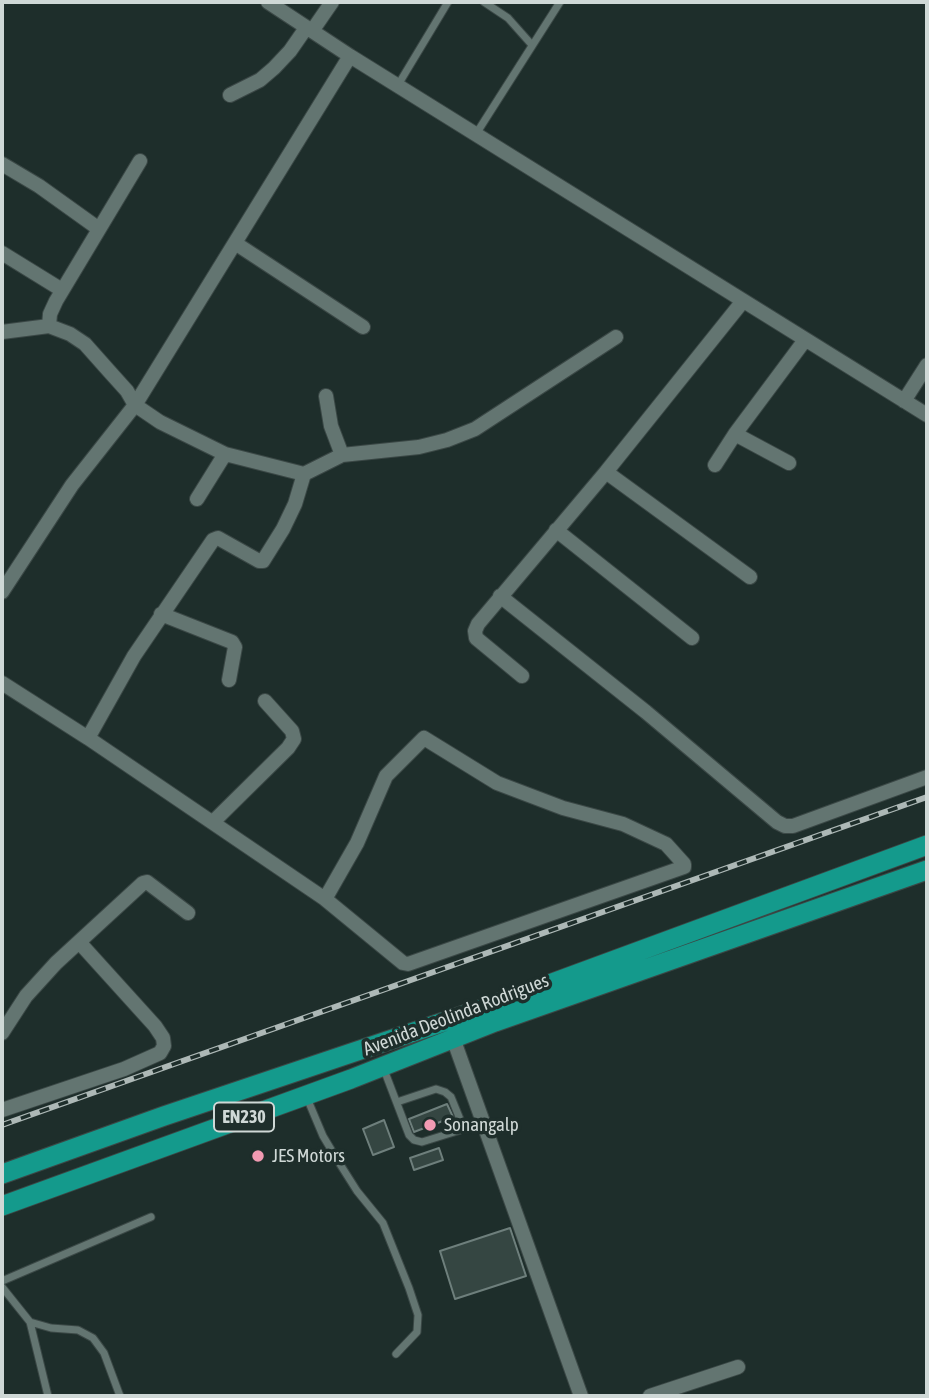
<!DOCTYPE html>
<style>
body{margin:0}
#map{position:relative;width:929px;height:1398px;overflow:hidden;background:#1e2e2b;font-family:"Asap Condensed",sans-serif}
canvas{display:block}
.frame{position:absolute;inset:0;border:4px solid #cfd8d6;pointer-events:none}
</style>
<div id="map">
<canvas width="929" height="1398"></canvas>
<div class="frame"></div>
</div>
<script>
const c = document.querySelector('canvas').getContext('2d');
c.lineJoin = 'round';
function paint(path, color) {
  c.fillStyle = color;
  c.fill(path, 'evenodd');
}
function shape(rows) {
  const path = new Path2D();
  for (const r of rows) {
    path.moveTo(r[0], r[1]);
    for (let i = 2; i < r.length; i += 2) path.lineTo(r[i], r[i + 1]);
  }
  return path;
}
function stroke(path, color, width, dash) {
  c.strokeStyle = color;
  c.lineWidth = width;
  c.lineCap = dash ? 'butt' : 'round';
  c.setLineDash(dash || []);
  c.stroke(path);
}
function write(font, color, halo, rows, align = 'center') {
  c.font = font + ' "Asap Condensed",sans-serif';
  c.lineWidth = 7;
  c.setLineDash([]);
  c.textBaseline = 'middle';
  c.strokeStyle = halo;
  c.fillStyle = color;
  for (const [text, x, y, turn = 0] of rows) {
    c.save();
    c.translate(x, y);
    c.rotate((+turn || 0) * Math.PI / 180);
    c.textAlign = isNaN(turn) ? turn : align;
    if (halo) c.strokeText(text, 0, 0);
    c.fillText(text, 0, 0);
    c.restore();
  }
}
const building = shape([
 [447,1104,453,1117,414,1132,409,1119,447,1104],
 [384,1120,394,1147,373,1155,363,1129,384,1120],
 [439,1148,443,1160,414,1170,410,1158,439,1148],
 [510,1228,526,1276,455,1299,440,1251,510,1228]
]);
paint(building, '#354642');
stroke(building, '#6e7f7c', 2);
const service = shape([
 [484,2,508,18,532,45],
 [398,85,448,2],
 [476,134,560,2],
 [383,1067,409,1135,414,1140,422,1142,483,1123],
 [307,1098,323,1136,338,1161,357,1191,383,1223,409,1288,418,1315,417,1332,396,1354],
 [397,1102,436,1089,445,1092,451,1097,464,1129],
 [2,1281,151,1217],
 [2,1287,30,1322,48,1396],
 [30,1322,51,1328,78,1330,93,1338,104,1353,120,1396]
]);
const minor = shape([
 [268,2,350,56,927,415],
 [312,31,332,2],
 [230,95,260,80,274,68,290,51,306,28],
 [2,164,39,186,99,229],
 [235,243,363,327],
 [2,253,62,290],
 [49,326,50,314,56,301,140,161],
 [2,332,49,326,70,334,85,344,109,371,127,391,135,405,160,422,225,454,304,474],
 [326,396,331,426,342,455],
 [904,401,927,365],
 [735,434,789,463],
 [715,465,735,434,805,340],
 [606,472,750,577],
 [197,499,225,454],
 [556,530,692,638],
 [2,592,72,485,135,405,350,56],
 [500,596,646,712,777,822,785,826,793,826,927,777],
 [161,614,232,642,235,647,229,680],
 [522,676,476,638,475,631,478,624,606,472,743,301],
 [2,683,88,738,325,899,403,963,408,964,684,867,684,864,666,844,623,824,563,808,497,783,424,738,386,776,357,843,325,899],
 [88,738,134,656,213,540,218,538,259,561,263,561,283,529,295,504,304,474,342,455,419,447,447,440,475,429,616,337],
 [213,822,288,748,294,739,292,731,265,701],
 [2,1033,26,996,56,963,143,883,147,882,188,913],
 [453,1038,581,1396],
 [2,1110,124,1069,160,1053,164,1046,163,1038,155,1026,79,942],
 [650,1396,738,1367]
]);
const trunk = shape([
 [2,1174,164,1116,479,1010,927,845],
 [2,1206,351,1079,495,1022,927,870]
]);
stroke(service, '#3b4846', 9);
stroke(minor, '#3b4846', 16);
stroke(trunk, '#3b4846', 21);
stroke(service, '#637571', 7);
stroke(minor, '#637571', 14);
stroke(trunk, '#149a8c', 19);
const rail = shape([
 [2,1125,927,797]
]);
stroke(rail, '#adb8b6', 6);
stroke(rail, '#1e2e2b', 3.5, [10]);
for (const [x, y, r, color] of [
 [430,1125,7,"#f19ab2"],
 [258,1156,7,"#f19ab2"]
]) {
  const dot = new Path2D();
  dot.arc(x, y, r, 0, 2 * Math.PI);
  c.fillStyle = color;
  c.fill(dot);
  stroke(dot, '#1e2e2b', 2.5);
}
for (const [x, y, w] of [
 [244,1117,60]
]) {
  const box = new Path2D();
  box.roundRect(x - w / 2, y - 14.5, w, 29, 5);
  c.fillStyle = '#1e2e2b';
  c.fill(box);
  stroke(box, '#cfd8d6', 2);
}
write('bold 18px', '#cfd8d6', null, [
 ["EN230",244,1117]
]);
write('19px', '#cfd8d6', '#1e2e2b', [
 ["Avenida Deolinda Rodrigues",456,1015,-21]
]);
write('19px', '#cfd8d6', '#1e2e2b', [
 ["Sonangalp",444,1125],
 ["JES Motors",272,1156]
], 'left');
</script>
